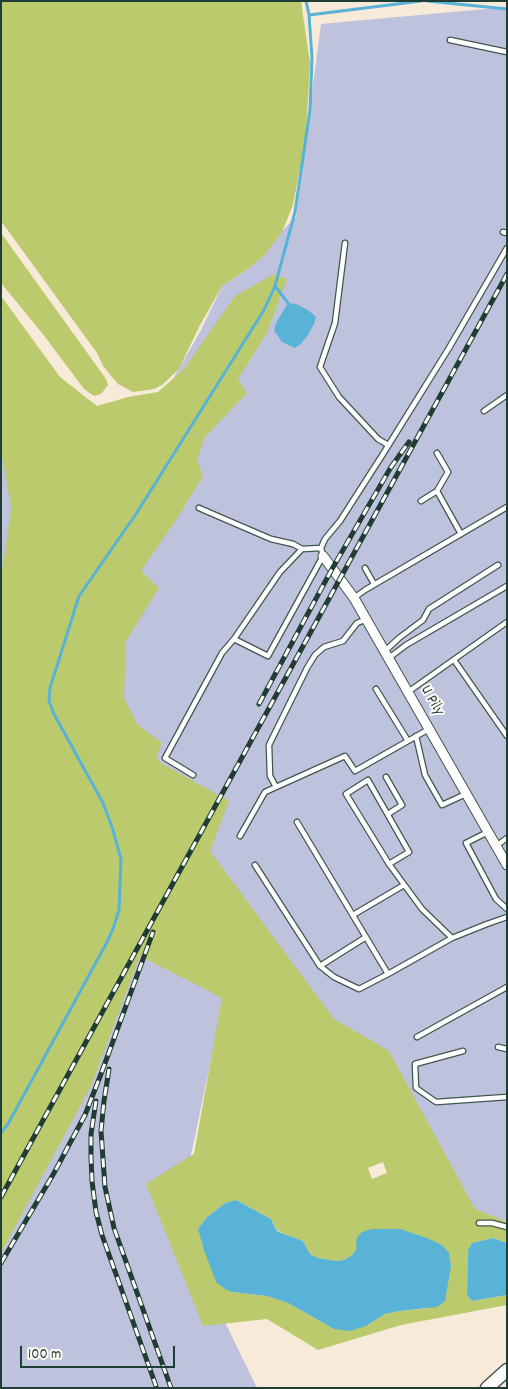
<!DOCTYPE html>
<style>
body{margin:0}
#map{position:relative;width:508px;height:1389px;overflow:hidden;background:#f8ead8;font-family:Dekko,sans-serif}
canvas{display:block}
.frame{position:absolute;inset:0;border:2px solid #1f3d34;pointer-events:none}
.scale{position:absolute;left:20px;top:1346px;width:155px;height:22px;box-sizing:border-box;border:2px solid #1f3d34;border-top:0;padding-left:6px;font-size:15px;line-height:18px;white-space:nowrap;color:#1f3d34;-webkit-text-stroke:4px #fdfcf7;paint-order:stroke}
</style>
<div id="map">
<canvas width="508" height="1389"></canvas>
<div class="frame"></div>
<div class="scale">100 m</div>
</div>
<script>
const c = document.querySelector('canvas').getContext('2d');
c.lineJoin = 'round';
function paint(path, color) {
  c.fillStyle = color;
  c.fill(path, 'evenodd');
}
function shape(rows) {
  const path = new Path2D();
  for (const r of rows) {
    path.moveTo(r[0], r[1]);
    for (let i = 2; i < r.length; i += 2) path.lineTo(r[i], r[i + 1]);
  }
  return path;
}
function stroke(path, color, width, dash) {
  c.strokeStyle = color;
  c.lineWidth = width;
  c.lineCap = dash ? 'butt' : 'round';
  c.setLineDash(dash || []);
  c.stroke(path);
}
function write(font, color, halo, rows, align = 'center') {
  c.font = font + ' Dekko,sans-serif';
  c.lineWidth = 4;
  c.setLineDash([]);
  c.textBaseline = 'middle';
  c.strokeStyle = halo;
  c.fillStyle = color;
  for (const [text, x, y, turn = 0] of rows) {
    c.save();
    c.translate(x, y);
    c.rotate((+turn || 0) * Math.PI / 180);
    c.textAlign = isNaN(turn) ? turn : align;
    if (halo) c.strokeText(text, 0, 0);
    c.fillText(text, 0, 0);
    c.restore();
  }
}
paint(shape([
 [507,7,507,1221,465,1214,221,1012,187,1174,223,1318,257,1388,1,1388,1,356,46,594,139,395,150,398,165,393,201,330,222,286,245,271,264,256,283,230,296,217,321,24]
]), '#bfc2dd');
paint(shape([
 [1,1,301,1,310,63,306,136,293,205,282,232,264,256,245,271,222,286,199,327,179,369,162,385,154,389,133,392,118,384,103,366,97,353,1,221],
 [1,233,106,379,108,385,101,394,94,396,84,389,42,333,1,283],
 [274,274,287,279,267,333,238,379,247,393,205,437,197,459,203,476,176,520,141,571,159,588,126,641,124,698,138,725,162,743,156,757,161,763,229,801,210,851,334,1019,389,1051,475,1209,507,1222,507,1243,493,1238,472,1243,468,1250,467,1295,472,1301,507,1295,507,1305,401,1325,318,1350,267,1319,203,1326,146,1184,194,1154,222,998,140,956,91,1086,1,1253,1,575,4,559,11,507,1,449,1,296,60,377,97,406,128,397,158,392,183,370,235,296],
 [383,1162,387,1173,372,1179,368,1168],
 [236,1200,271,1219,277,1230,284,1234,303,1241,310,1254,318,1258,336,1261,344,1260,352,1255,357,1248,362,1232,371,1229,400,1229,430,1308,399,1311,385,1314,366,1326,334,1329,288,1303,267,1296,232,1292,198,1229,207,1217,225,1203]
]), '#baca6c');
paint(shape([
 [288,303,296,304,308,310,316,317,314,324,308,335,301,344,295,348,282,342,274,330,276,323],
 [236,1200,271,1219,277,1231,284,1234,303,1241,310,1254,318,1258,336,1261,344,1260,352,1255,357,1248,356,1245,357,1237,362,1232,371,1229,400,1229,427,1238,442,1245,449,1253,451,1266,445,1301,437,1307,399,1311,385,1314,366,1326,350,1331,334,1329,288,1303,267,1296,232,1292,225,1289,216,1282,204,1250,198,1229,207,1217,225,1203],
 [493,1238,507,1243,507,1295,472,1301,467,1295,468,1250,472,1243]
]), '#58b3d6');
stroke(shape([
 [427,1,507,9],
 [309,15,421,1],
 [275,286,288,303],
 [1,1133,8,1124,106,944,113,929,119,910,121,859,112,827,103,803,54,714,49,701,50,688,79,596,136,514,264,310,275,286,295,212,310,110,312,58,309,15,306,1]
]), '#58b3d6', 3);
const lane = shape([
 [450,40,507,52],
 [503,232,507,233],
 [345,243,335,323,320,367,339,397,378,439,388,445],
 [484,411,507,395],
 [437,453,448,472,437,491,461,534],
 [421,501,437,491],
 [199,508,271,539,293,544,302,549],
 [365,568,374,584],
 [354,598,365,590,507,507],
 [234,639,268,656,323,556,321,548,325,539,340,521,383,454,449,348,507,248],
 [385,651,399,638,423,620,429,609,498,565],
 [389,658,406,645,507,586],
 [454,660,507,736],
 [376,689,408,741],
 [408,692,507,622],
 [416,736,425,775,442,805,466,794],
 [193,775,165,758,222,653,234,639,280,572,302,549,321,548],
 [386,777,402,805,388,814],
 [276,787,270,776,269,745,307,668,315,655,324,647,343,641,357,623,367,619],
 [297,822,388,974,452,938],
 [488,832,466,843,496,899,507,909],
 [240,836,265,792,345,756,355,771,429,729],
 [496,846,507,838],
 [389,864,409,852,368,780,346,794,389,864,422,909,452,938,487,924,507,917],
 [255,865,320,966,366,937],
 [353,915,404,885],
 [320,966,334,977,359,989,388,974],
 [417,1037,507,987],
 [498,1047,507,1049],
 [463,1051,415,1064,416,1088,436,1102,507,1097],
 [479,1223,492,1223,507,1227]
]);
const street = shape([
 [323,556,354,598,507,865]
]);
const secondary = shape([
 [487,1388,507,1370]
]);
stroke(lane, '#40574d', 7);
stroke(street, '#40574d', 11);
stroke(secondary, '#40574d', 15);
stroke(lane, '#fff', 4.5);
stroke(street, '#fff', 9);
stroke(secondary, '#fff', 12);
const rail = shape([
 [259,704,332,569,391,467,409,442],
 [109,1069,104,1101,101,1131,105,1187,114,1228,171,1388],
 [96,1101,91,1134,91,1157,92,1181,96,1212,102,1235,156,1386],
 [1,1197,507,274],
 [1,1263,54,1173,85,1115,101,1074,153,932]
]);
stroke(rail, '#1f3d34', 5);
stroke(rail, '#fdfcf7', 3, [9]);
write('16px', '#1f3d34', '#fdfcf7', [
 ["U Pily",431,701,60]
]);
</script>
